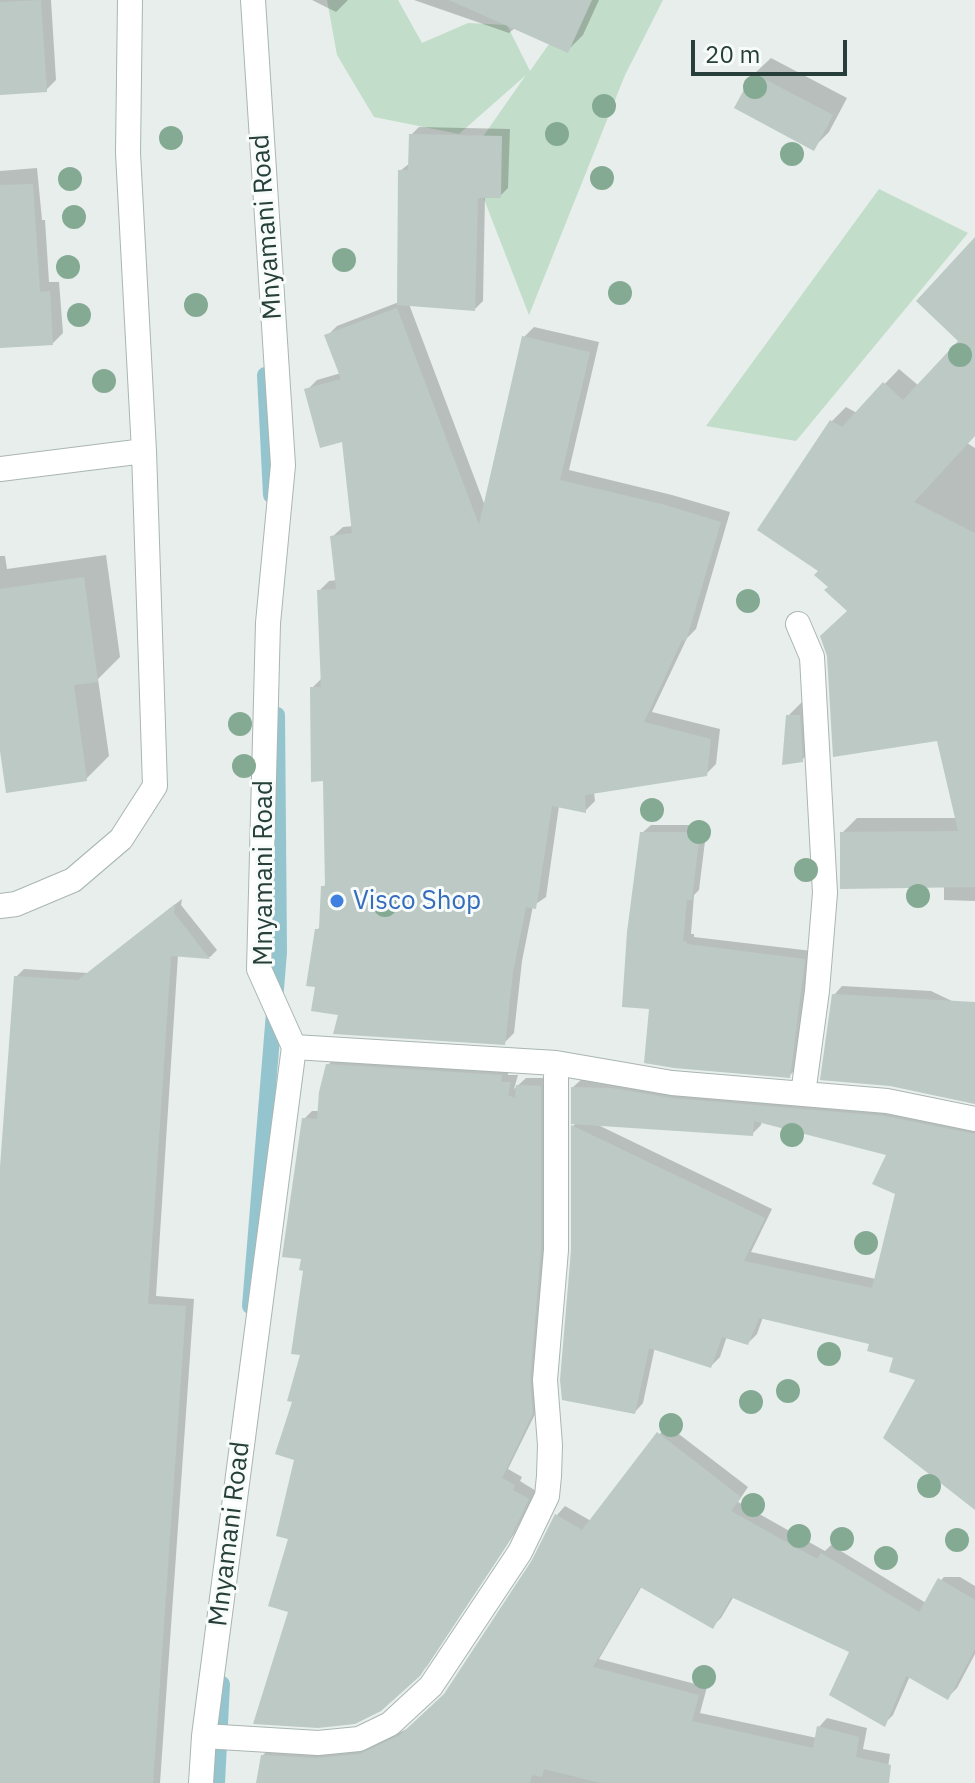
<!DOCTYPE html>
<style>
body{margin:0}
#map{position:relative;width:975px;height:1783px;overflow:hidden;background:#e7eeeb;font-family:"IBM Plex Sans",sans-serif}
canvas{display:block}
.scale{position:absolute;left:691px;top:40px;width:156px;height:36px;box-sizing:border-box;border:4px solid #263f39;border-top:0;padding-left:10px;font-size:24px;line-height:28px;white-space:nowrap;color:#263f39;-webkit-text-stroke:6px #f7fbf9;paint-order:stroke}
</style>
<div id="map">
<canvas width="975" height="1783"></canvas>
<div class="scale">20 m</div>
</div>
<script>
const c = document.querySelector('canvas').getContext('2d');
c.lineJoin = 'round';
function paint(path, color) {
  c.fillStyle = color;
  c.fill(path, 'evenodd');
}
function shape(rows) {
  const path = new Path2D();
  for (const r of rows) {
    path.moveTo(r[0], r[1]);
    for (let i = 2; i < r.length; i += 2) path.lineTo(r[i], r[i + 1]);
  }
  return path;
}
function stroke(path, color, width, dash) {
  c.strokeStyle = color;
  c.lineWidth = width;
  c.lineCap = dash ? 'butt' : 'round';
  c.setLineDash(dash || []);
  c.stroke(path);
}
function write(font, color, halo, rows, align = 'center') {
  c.font = font + ' "IBM Plex Sans",sans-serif';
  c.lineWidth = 6;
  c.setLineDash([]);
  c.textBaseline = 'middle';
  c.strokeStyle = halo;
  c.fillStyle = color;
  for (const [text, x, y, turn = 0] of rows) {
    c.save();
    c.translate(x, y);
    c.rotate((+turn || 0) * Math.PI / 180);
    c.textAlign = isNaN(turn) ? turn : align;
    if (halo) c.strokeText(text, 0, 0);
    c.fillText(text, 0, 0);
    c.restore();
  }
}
paint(shape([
 [327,0,398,0,422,43,468,23,507,25,530,71,580,0,663,0,625,75,529,315,468,158,526,75,459,134,374,117,337,55],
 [879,189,968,233,796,441,706,426]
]), '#c2ddc9');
paint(shape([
 [0,0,51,0,56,80,46,90,0,93],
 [312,0,348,0,336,12],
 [414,0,599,0,583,35,567,51,515,28,509,33],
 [771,58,847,98,829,132,813,148,754,74],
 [419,127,510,129,508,188,500,196,485,196,483,301,475,309,409,304,485,506,524,337,534,327,599,342,569,470,672,495,730,512,696,629,687,638,652,712,720,729,716,764,706,774,594,792,595,801,585,811,559,806,546,897,533,906,522,961,514,1033,504,1043,341,1013,317,986,317,930,321,926,323,887,327,883,325,779,312,688,323,677,319,591,329,581,337,580,332,537,343,527,354,526,344,440,307,390,317,380,341,373,327,336,337,326,399,302,400,171,410,163,411,135],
 [37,168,42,220,45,220,49,282,59,282,63,333,53,343,0,346,0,171],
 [975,240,975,434,967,443,975,448,975,901,944,900,944,886,842,833,857,818,957,818,938,738,829,656,849,610,830,587,821,570,832,421,846,407,857,413,899,369,919,386,961,341],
 [106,555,120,657,98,679,109,756,86,779,0,735,0,556,5,556,7,569],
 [804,700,817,744,802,760,788,716],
 [651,825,707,825,699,890,694,895,691,934,694,934,694,937,812,951,797,1068,789,1076,651,1007,642,833],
 [182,899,181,905,217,950,210,957,178,955,156,1296,194,1299,160,1783,0,1783,0,1193,16,977,24,969,88,973],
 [842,986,931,991,975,1012,975,1102,834,995],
 [336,1057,509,1067,508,1075,518,1075,514,1089,526,1078,548,1078,548,1240,540,1404,508,1469,522,1477,520,1481,536,1491,514,1534,427,1666,418,1675,290,1610,290,1537,297,1459,294,1400,303,1354,305,1269,304,1119,312,1111,320,1111,328,1065],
 [582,1079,894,1108,975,1124,975,1507,918,1379,895,1356,871,1343,763,1317,757,1334,748,1343,727,1336,720,1357,711,1366,655,1347,643,1403,635,1412,573,1250,573,1126,576,1123,573,1087],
 [762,1121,889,1153,897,1193,876,1279,751,1252,772,1209,596,1124,752,1134,761,1125],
 [667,1425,748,1487,738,1502,825,1551,831,1545,926,1603,935,1587,944,1577,960,1577,975,1586,975,1654,957,1688,948,1697,910,1676,893,1715,884,1724,851,1651,734,1596,721,1618,713,1626,642,1586,599,1659,707,1687,700,1713,817,1738,819,1727,827,1718,867,1728,863,1749,890,1754,887,1774,766,1783,259,1783,263,1755,272,1747,371,1746,411,1727,446,1694,534,1561,557,1515,565,1506,591,1521]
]), '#0003');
stroke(shape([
 [265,375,271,495],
 [250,1306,279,952,277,715],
 [217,1783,222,1684]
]), '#94c5ce', 16);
paint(shape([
 [41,0,47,92,0,95,0,2],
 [449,0,592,0,568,53],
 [753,73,833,115,814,151,734,108],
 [409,134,502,136,501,198,478,198,475,311,397,305,398,170,408,170],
 [33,184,40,292,50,291,53,345,0,348,0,185],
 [975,237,975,436,914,502,975,533,975,831,970,831,975,831,975,887,840,889,840,832,958,831,937,741,833,757,827,656,820,636,847,611,824,590,828,587,814,575,818,571,757,530,830,420,842,427,883,382,903,400,958,341,916,301],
 [397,308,479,525,522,336,590,352,560,480,662,504,721,522,686,641,682,640,644,722,711,739,707,776,585,795,586,813,552,806,536,909,526,907,513,972,505,1045,333,1034,338,1015,311,1011,315,987,306,986,315,929,319,929,321,886,325,886,323,781,311,782,310,687,321,687,317,590,336,589,330,536,352,533,342,442,320,448,304,389,341,379,324,335],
 [84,577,98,682,74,685,87,781,6,793,0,751,0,589],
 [786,715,800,715,803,762,782,765],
 [640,832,700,832,692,900,687,900,683,941,687,942,687,944,805,959,790,1078,674,1068,644,1063,649,1009,622,1007,627,932],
 [175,904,174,913,210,959,171,956,148,1304,186,1306,153,1783,0,1783,0,1167,14,976,78,980],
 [832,994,975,1002,975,1104,890,1086,820,1080],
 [326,1064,502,1075,501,1082,511,1082,508,1095,515,1098,516,1085,541,1086,541,1249,530,1379,533,1413,502,1478,515,1485,513,1490,529,1499,507,1545,420,1676,381,1711,355,1724,318,1728,253,1724,288,1612,268,1606,288,1539,276,1536,294,1460,275,1454,292,1402,287,1401,300,1355,291,1354,303,1271,299,1270,301,1259,282,1257,302,1118,317,1119,319,1092],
 [571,1087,611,1088,671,1098,885,1116,975,1134,975,1510,883,1438,915,1380,889,1372,893,1358,867,1351,869,1344,759,1318,748,1345,722,1337,711,1368,649,1348,635,1414,562,1400,560,1380,571,1250,571,1125,765,1218,744,1261,872,1288,895,1194,872,1184,886,1155,754,1121,753,1136,571,1124],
 [657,1432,741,1497,731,1511,817,1559,821,1553,919,1612,938,1578,975,1600,975,1649,948,1700,906,1676,885,1727,829,1695,849,1652,731,1597,713,1629,640,1587,593,1667,699,1695,692,1721,813,1748,817,1726,859,1737,856,1757,891,1765,889,1783,601,1783,544,1769,542,1777,532,1775,530,1783,256,1783,261,1755,317,1758,360,1754,400,1735,444,1694,532,1560,555,1514,582,1530]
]), '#bcc9c4');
const minor = shape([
 [0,469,144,451],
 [798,624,812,657,825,893,817,991,803,1094],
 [0,906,16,904,73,880,121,839,155,786,144,451,128,153,130,0],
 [294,1047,556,1063,672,1083,887,1101,975,1119],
 [204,1736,318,1743,359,1739,390,1724,431,1686,520,1552,547,1496,549,1476,550,1445,545,1380,556,1250,556,1063],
 [201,1783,204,1736,294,1047,259,969,268,623,283,465,253,0]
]);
stroke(minor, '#a9b6b2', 26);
stroke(minor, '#fff', 24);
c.fillStyle = '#85aa94';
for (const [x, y] of [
 [755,87],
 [604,106],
 [557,134],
 [171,138],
 [792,154],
 [602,178],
 [70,179],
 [74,217],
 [344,260],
 [68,267],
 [620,293],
 [196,305],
 [79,315],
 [960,355],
 [104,381],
 [748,601],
 [240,724],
 [244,766],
 [652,810],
 [699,832],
 [806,870],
 [918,896],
 [385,905],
 [792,1135],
 [866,1243],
 [829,1354],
 [788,1391],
 [751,1402],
 [671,1425],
 [929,1486],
 [753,1505],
 [799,1536],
 [842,1539],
 [957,1540],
 [886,1558],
 [704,1677]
]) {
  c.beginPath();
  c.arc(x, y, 12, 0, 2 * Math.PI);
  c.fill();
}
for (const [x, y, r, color] of [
 [337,901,8,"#3f7fe0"]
]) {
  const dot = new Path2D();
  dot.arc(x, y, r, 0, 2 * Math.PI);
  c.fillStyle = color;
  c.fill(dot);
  stroke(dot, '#f7fbf9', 3);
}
write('26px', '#263f39', '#f7fbf9', [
 ["Mnyamani Road",267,227,-94],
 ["Mnyamani Road",264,873,-90],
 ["Mnyamani Road",230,1534,-83]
]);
write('26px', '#366cbe', '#f7fbf9', [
 ["Visco Shop",353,901]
], 'left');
</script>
